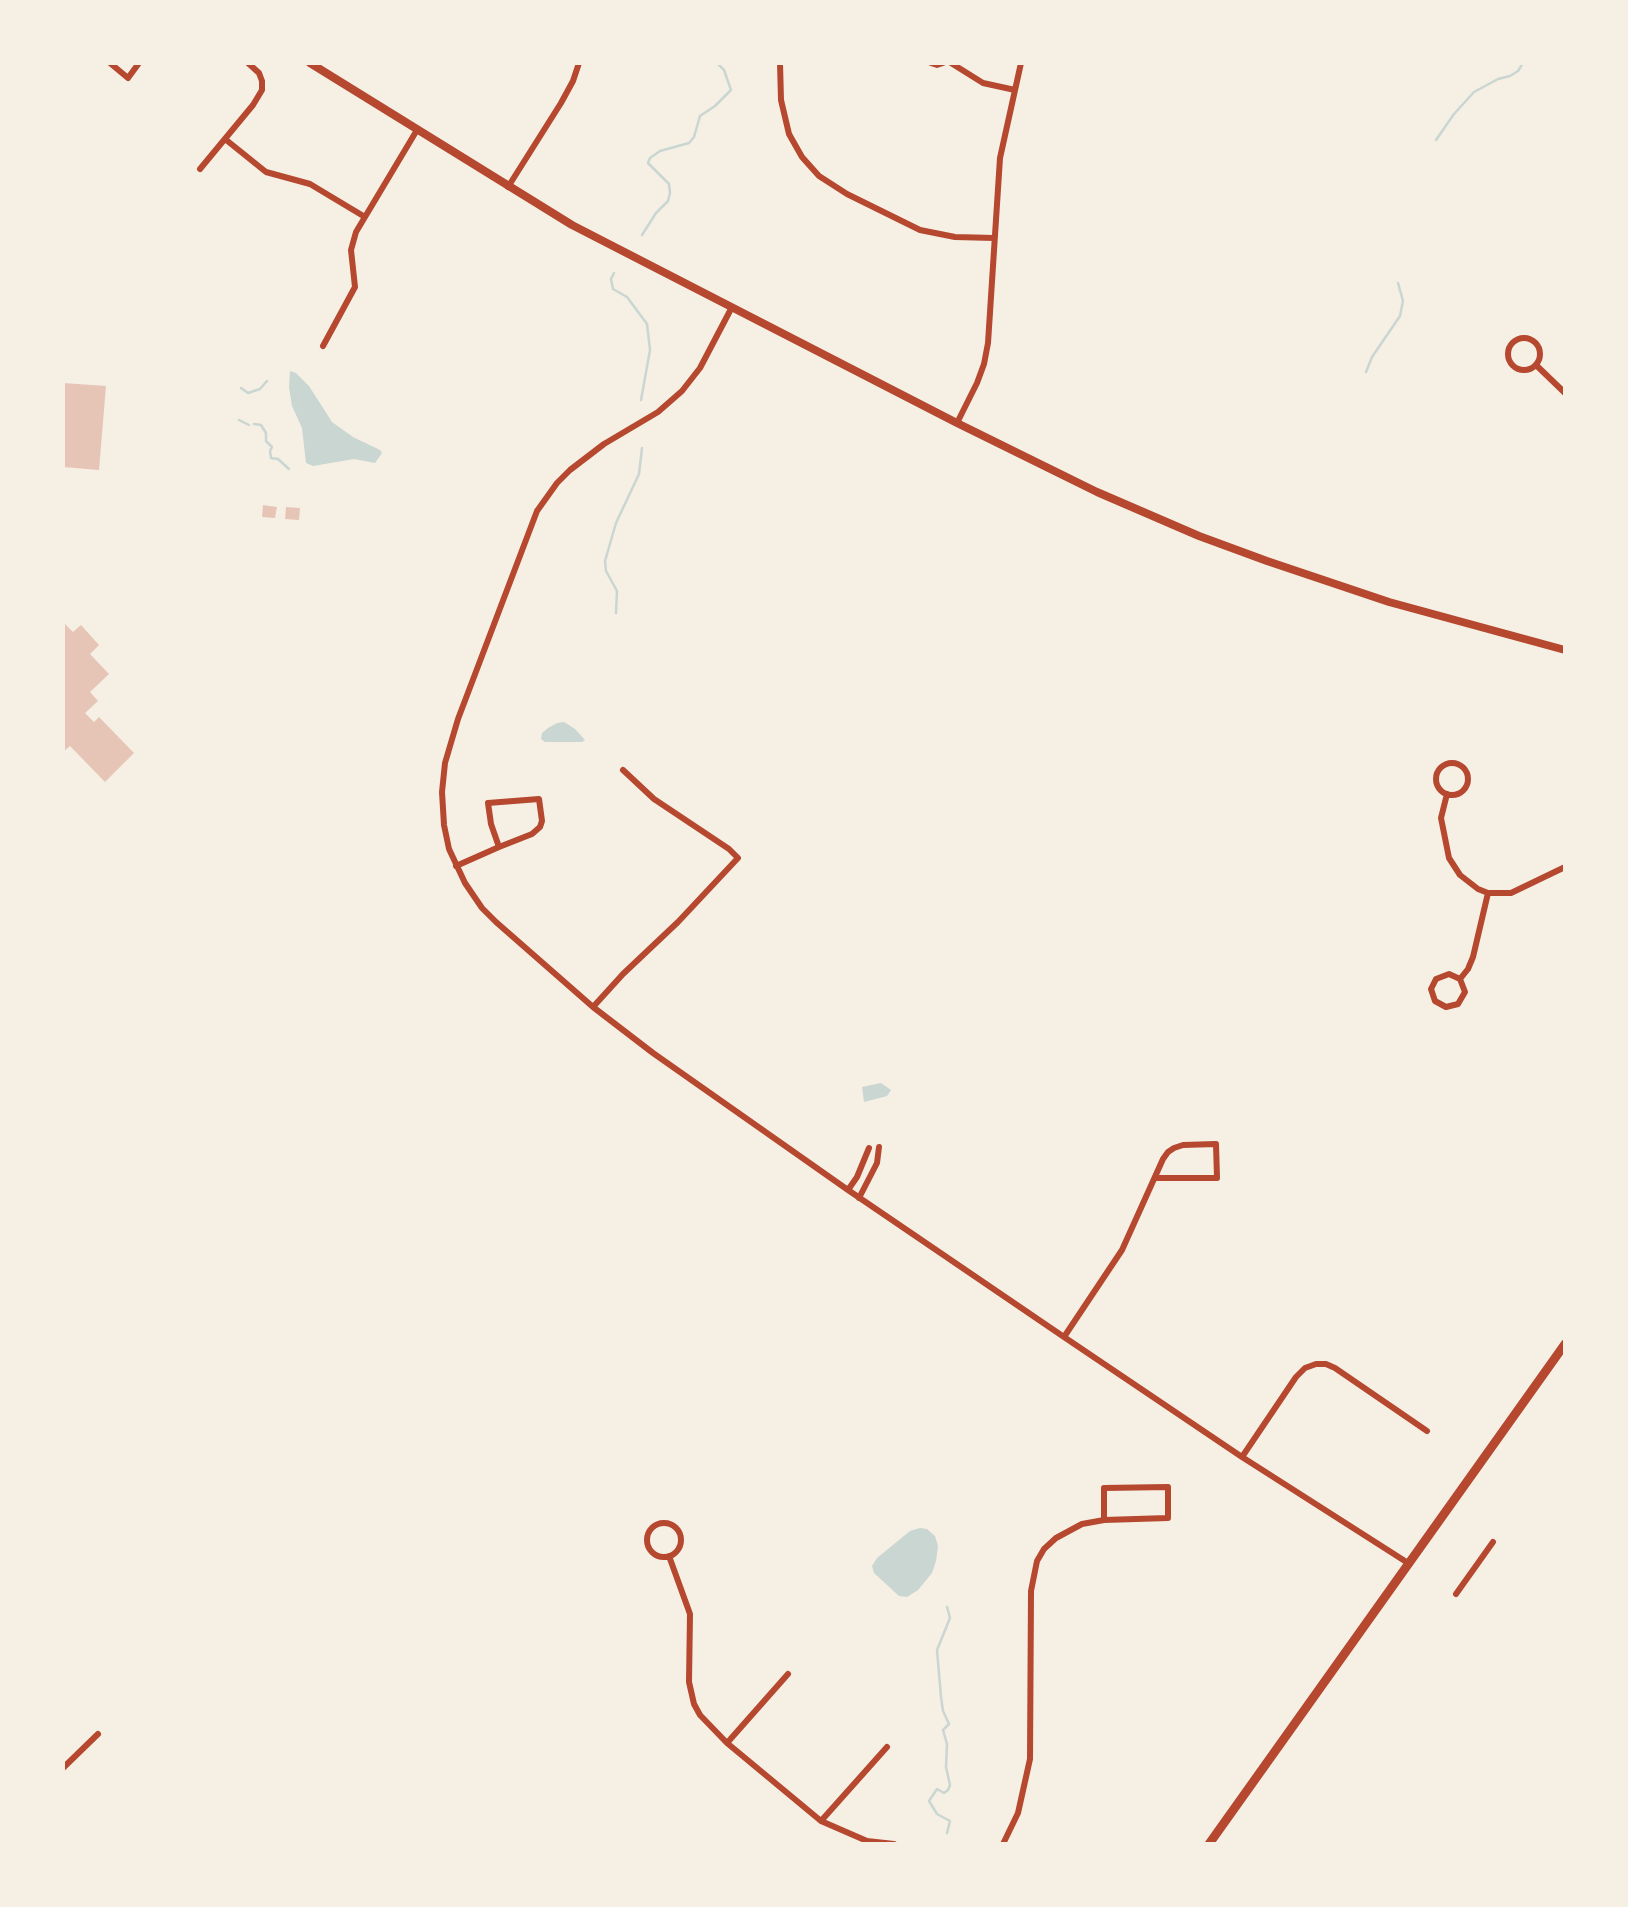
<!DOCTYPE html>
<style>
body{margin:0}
#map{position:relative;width:1628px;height:1907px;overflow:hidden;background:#f6efe4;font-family:"Roboto Condensed",sans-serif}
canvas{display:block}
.frame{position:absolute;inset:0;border:65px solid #f6efe4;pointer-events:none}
</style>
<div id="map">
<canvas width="1628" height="1907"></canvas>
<div class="frame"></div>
</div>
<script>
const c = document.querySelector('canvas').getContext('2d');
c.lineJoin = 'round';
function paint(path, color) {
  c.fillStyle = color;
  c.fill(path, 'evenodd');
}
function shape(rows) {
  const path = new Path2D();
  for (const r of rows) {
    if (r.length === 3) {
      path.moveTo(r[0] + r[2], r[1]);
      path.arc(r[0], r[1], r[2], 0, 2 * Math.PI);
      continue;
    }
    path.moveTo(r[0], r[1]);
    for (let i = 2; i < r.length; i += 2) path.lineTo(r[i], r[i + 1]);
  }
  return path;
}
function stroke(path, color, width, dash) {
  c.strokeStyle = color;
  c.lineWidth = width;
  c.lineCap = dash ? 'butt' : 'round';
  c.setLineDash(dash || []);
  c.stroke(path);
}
paint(shape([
 [290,371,296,373,309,386,332,422,353,437,380,450,382,453,375,463,354,459,313,466,306,463,302,428,292,406,289,387],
 [564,722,575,729,585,740,582,742,545,742,541,739,542,733,548,728,557,723],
 [881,1083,891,1090,887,1096,864,1102,862,1087],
 [920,1528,927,1529,935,1536,938,1546,936,1561,932,1573,918,1590,907,1597,899,1596,874,1573,872,1566,877,1558,910,1531]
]), '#c9d6d2');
stroke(shape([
 [1436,140,1454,114,1474,92,1498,79,1510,76,1518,71,1523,63],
 [642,235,656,213,668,201,670,193,669,184,648,163,650,158,660,151,689,143,694,137,700,116,715,106,731,90,724,70,717,63],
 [614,273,611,279,613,289,627,297,647,324,650,350,641,400],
 [1366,372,1372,357,1400,316,1403,301,1398,283],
 [241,388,248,393,260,389,267,381],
 [239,420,249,425],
 [254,424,261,425,266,433,266,441,272,447,270,451,271,458,278,459,289,469],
 [616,613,617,591,606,571,605,561,616,523,639,474,642,448],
 [947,1607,950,1618,937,1650,941,1697,943,1711,949,1724,943,1730,947,1744,946,1767,950,1785,948,1790,944,1793,937,1789,929,1801,937,1814,950,1821,947,1833]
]), '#c9d6d2', 2.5);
paint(shape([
 [63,383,106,386,99,470,63,467],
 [263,505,277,507,275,518,262,517],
 [286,507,300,508,299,520,285,519],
 [63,622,73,632,81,625,99,645,90,654,109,674,90,692,98,701,85,713,94,722,99,717,134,753,105,782,70,746,63,752]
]), '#e6c5b7');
stroke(shape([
 [110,63,128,78,139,63],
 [780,63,781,100,789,134,802,157,819,176,847,194,920,230,955,237,994,238],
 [931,63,937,65,943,63],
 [951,63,983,83,1015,90],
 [225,139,266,172,310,184,365,217],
 [200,169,253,105,262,90,262,81,259,73,248,63],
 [508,187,561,103,573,81,579,63],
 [732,307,700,368,682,391,658,412,604,444,570,470,557,483,537,511,458,719,445,763,442,792,444,825,449,849,465,883,482,908,496,922,593,1007,653,1053,848,1190,1064,1337,1242,1457,1408,1563],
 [1524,354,16],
 [323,346,355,287,351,250,356,232,417,130],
 [1536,365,1565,393],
 [957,423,977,383,984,364,988,343,1000,158,1021,63],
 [1452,779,16],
 [1447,794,1441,818,1449,858,1460,875,1478,889,1488,893,1511,893,1565,867],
 [456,866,499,847,491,824,488,803,539,799,542,821,540,827,532,834,499,847],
 [1460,979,1465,992,1458,1004,1446,1007,1435,1001,1431,989,1436,979,1449,974,1460,979,1468,969,1473,957,1488,893],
 [593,1007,623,974,678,922,738,858,729,849,654,799,623,770],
 [848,1190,857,1177,869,1148],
 [859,1198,877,1163,879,1147],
 [1064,1337,1122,1250,1163,1159,1168,1152,1174,1148,1183,1145,1216,1144,1217,1178,1156,1178],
 [1242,1457,1296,1377,1305,1368,1316,1364,1326,1364,1335,1368,1427,1431],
 [664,1540,17],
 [669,1556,690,1614,689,1682,694,1704,700,1715,727,1743,821,1821,867,1841,894,1844],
 [1456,1594,1493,1542],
 [727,1743,788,1674],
 [63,1768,98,1734],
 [821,1821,887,1747],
 [1003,1844,1018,1813,1030,1759,1031,1591,1037,1561,1044,1549,1056,1538,1082,1524,1104,1520,1168,1518,1168,1487,1104,1488,1104,1520]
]), '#b5482f', 6);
stroke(shape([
 [310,63,572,225,957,423,1097,492,1199,536,1267,561,1389,602,1565,650]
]), '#b5482f', 8);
stroke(shape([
 [1209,1844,1565,1344]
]), '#b5482f', 9);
</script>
